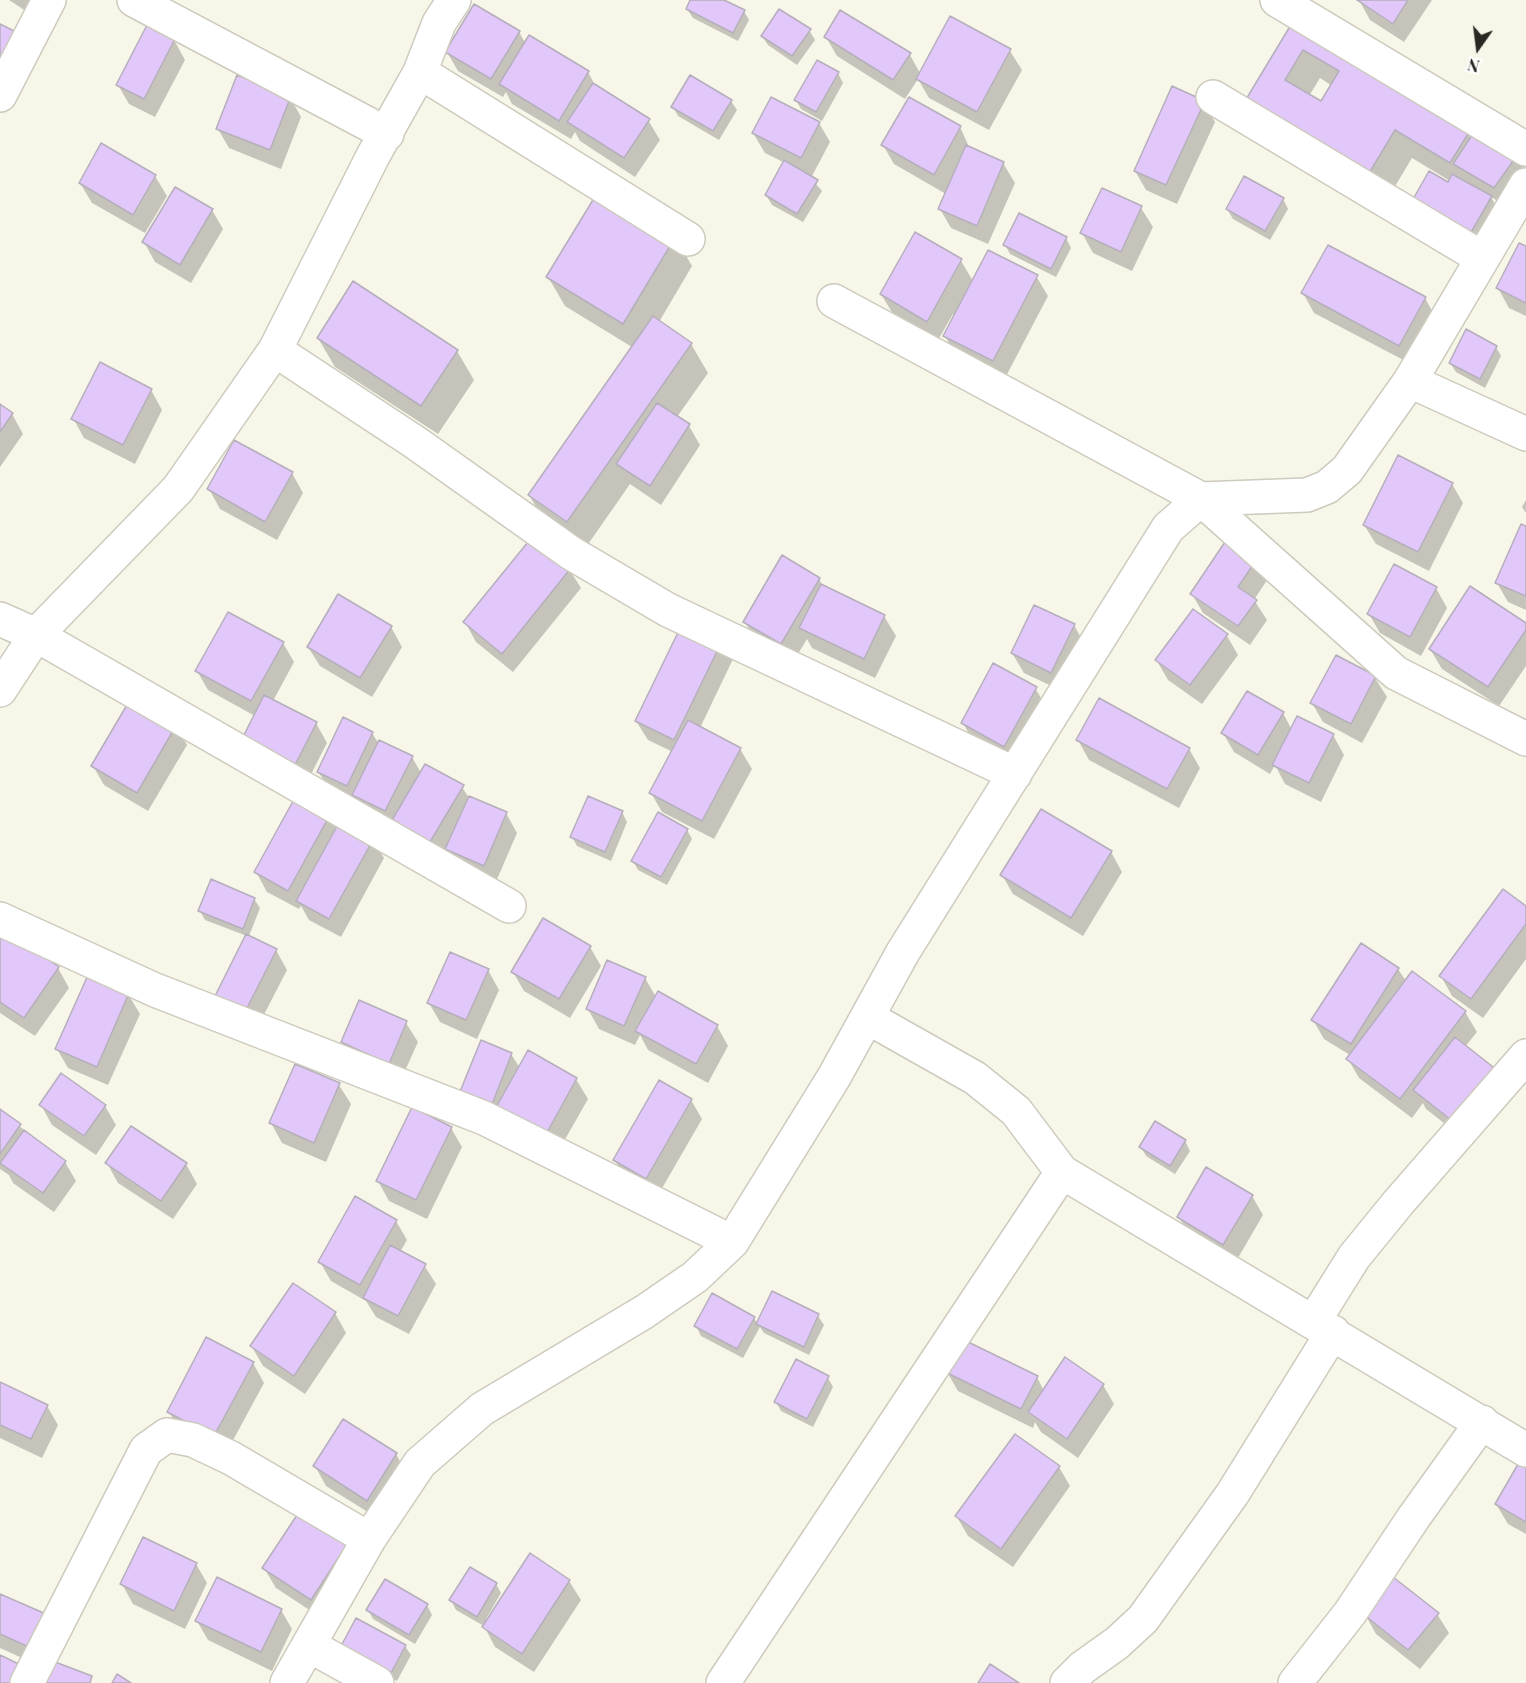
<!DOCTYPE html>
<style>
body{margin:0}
#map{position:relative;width:1526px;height:1683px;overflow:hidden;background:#f8f6e9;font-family:"Playfair Display",serif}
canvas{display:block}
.north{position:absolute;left:1448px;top:18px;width:60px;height:60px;-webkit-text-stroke:4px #fff;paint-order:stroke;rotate:194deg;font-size:16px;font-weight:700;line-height:24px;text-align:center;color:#292823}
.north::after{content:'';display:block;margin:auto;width:21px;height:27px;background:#292823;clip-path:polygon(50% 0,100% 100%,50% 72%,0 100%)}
</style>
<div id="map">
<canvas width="1526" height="1683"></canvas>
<div class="north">N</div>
</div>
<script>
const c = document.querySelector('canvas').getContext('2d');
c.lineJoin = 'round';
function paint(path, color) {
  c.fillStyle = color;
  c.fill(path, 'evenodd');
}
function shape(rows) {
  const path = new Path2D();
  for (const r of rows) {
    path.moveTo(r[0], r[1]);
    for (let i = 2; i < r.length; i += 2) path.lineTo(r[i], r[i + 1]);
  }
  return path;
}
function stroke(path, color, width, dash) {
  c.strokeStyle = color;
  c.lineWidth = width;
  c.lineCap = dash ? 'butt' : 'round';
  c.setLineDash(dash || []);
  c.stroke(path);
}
paint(shape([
 [9,0,49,0,38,19],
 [689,0,721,0,744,11,749,20,738,41,693,18,687,9,691,1],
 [1359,0,1432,0,1404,42,1370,20],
 [1299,15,1517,155,1526,172,1506,206,1491,197,1502,217,1481,253,1425,221,1450,181,1412,158,1385,203,1264,130],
 [1320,78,1332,86,1322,103,1309,96],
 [950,18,1010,51,1022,70,989,130,929,98,918,79,905,99,837,56,826,37,910,55,920,73],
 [809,30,815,40,797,65,768,45,762,36],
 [519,32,526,44,588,72,596,87,648,120,660,140,635,177,580,141,575,132,571,139,512,104,506,92,503,97,458,71,447,52],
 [174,40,185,60,155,117,129,104,118,85],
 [838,73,843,83,822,121,801,109,796,100],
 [290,97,301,117,281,169,229,148,218,129],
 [731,101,737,110,719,140,678,116,673,107],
 [1204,102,1215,122,1177,204,1146,190,1135,171],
 [819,123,830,142,811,178,822,191,803,222,772,205,766,195,785,163,765,153,753,133],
 [960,127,970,149,1003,163,1015,183,988,244,951,228,940,209,946,194,894,164,883,145],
 [155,176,167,196,145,233,92,203,80,183],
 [1102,190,1141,208,1153,227,1132,271,1093,253,1082,233],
 [1283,199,1288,209,1270,240,1233,219,1227,209],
 [212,210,223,229,191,283,155,262,144,242],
 [916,234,961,261,973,281,1036,276,1048,296,1004,380,956,355,945,336,955,316,953,314,938,340,893,314,881,294],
 [675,237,692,266,659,322,691,344,708,373,677,417,689,426,700,445,661,505,630,484,584,550,546,524,529,495,632,347,565,306,548,277],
 [1066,238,1071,248,1056,277,1010,254,1005,245],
 [1526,248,1526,316,1509,308,1498,288],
 [1303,293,1425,298,1436,318,1411,364,1314,313],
 [318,338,457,351,474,380,438,434,335,367],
 [1496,347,1501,356,1485,388,1456,372,1450,363],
 [151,390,162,410,135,464,84,438,73,418],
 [0,406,12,414,23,434,0,467],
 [292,473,303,493,277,540,220,509,209,489],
 [1452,484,1463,503,1429,571,1376,544,1364,525],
 [1526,500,1526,513,1522,507],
 [1526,527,1526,610,1508,602,1497,583],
 [1256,560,1267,580,1254,600,1267,620,1250,645,1203,613,1192,594],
 [569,569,581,588,513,672,476,642,465,622],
 [819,579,824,588,884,616,896,636,875,678,812,648,807,639,793,662,756,641,745,622],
 [1436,588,1447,608,1421,656,1380,633,1369,614],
 [1074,625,1085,645,1062,691,1024,673,1012,653],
 [1526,625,1526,666,1499,706,1442,669,1430,649],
 [391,627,402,647,372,697,320,666,308,647],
 [1227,636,1238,655,1202,704,1168,680,1157,661],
 [722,640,733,659,700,728,740,749,752,769,714,839,662,812,651,793,673,752,648,740,636,721],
 [283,643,294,662,273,701,316,723,327,743,306,784,255,716,208,690,197,671],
 [1337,657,1375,678,1387,697,1362,743,1323,722,1312,703],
 [1035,688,1047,708,1015,765,974,743,963,723],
 [1283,713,1292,730,1333,735,1344,755,1321,802,1285,784,1275,765,1270,774,1234,752,1223,733],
 [176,725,187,745,148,811,104,785,93,766],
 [372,733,379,744,412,757,421,773,462,787,469,798,506,813,517,833,495,884,458,868,448,851,442,861,330,791,318,771],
 [1078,740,1189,749,1200,768,1179,808,1089,760],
 [298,796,373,839,384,858,341,937,309,920,301,906,299,909,267,892,256,872],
 [622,812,627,822,611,861,577,846,572,837],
 [687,830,692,839,667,885,638,870,633,861],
 [1111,852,1122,872,1083,936,1013,894,1002,875],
 [254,899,260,908,249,936,276,950,287,970,254,1034,226,1020,247,936,205,920,200,911],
 [1526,908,1526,959,1483,1018,1452,996,1441,976],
 [0,941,58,968,69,988,35,1036,0,1013],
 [590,947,601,966,570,1018,524,991,513,972],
 [1398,969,1406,981,1412,973,1465,1012,1477,1032,1465,1047,1512,1095,1472,1145,1426,1109,1423,1103,1412,1118,1359,1078,1348,1059,1350,1055,1324,1039,1313,1020],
 [488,970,499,990,477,1039,440,1022,429,1003],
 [645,978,656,997,717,1026,728,1046,708,1083,648,1050,640,1035,635,1045,599,1029,588,1009],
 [128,994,140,1014,108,1085,68,1068,57,1049],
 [406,1023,418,1042,400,1082,354,1062,342,1042],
 [511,1054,520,1068,576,1079,588,1099,555,1157,472,1113],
 [296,1066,339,1085,351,1104,326,1162,282,1143,271,1123],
 [691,1100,702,1119,657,1197,626,1179,615,1160],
 [41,1105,105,1106,116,1125,96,1155,52,1125],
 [0,1111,65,1162,76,1181,54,1212,13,1183,9,1175,0,1169],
 [451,1128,462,1147,427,1219,389,1201,378,1181],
 [1185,1141,1190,1151,1175,1174,1146,1156,1141,1147],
 [107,1163,186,1164,197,1184,173,1219,118,1183],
 [1252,1196,1263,1215,1235,1263,1190,1237,1179,1217],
 [396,1221,407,1240,400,1252,424,1265,436,1284,409,1334,376,1317,366,1301,331,1281,320,1262],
 [293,1285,335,1313,346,1333,305,1394,263,1366,252,1347],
 [772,1293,818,1316,824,1325,809,1355,764,1333,760,1327,743,1358,701,1336,696,1326,754,1318,758,1324],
 [253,1363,264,1383,225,1455,180,1431,169,1412],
 [947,1372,1037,1377,1044,1391,1103,1385,1114,1404,1078,1458,1041,1432,1035,1422,1033,1428,958,1391],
 [828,1378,833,1387,813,1427,781,1411,776,1402],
 [0,1383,47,1406,58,1425,42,1458,0,1438],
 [343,1421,396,1454,407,1474,379,1519,326,1486,315,1466],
 [1526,1463,1526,1534,1508,1524,1496,1504],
 [1059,1467,1070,1486,1013,1567,968,1536,957,1517],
 [349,1541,323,1619,276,1588,264,1568],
 [196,1564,207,1583,185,1629,133,1604,122,1584],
 [569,1581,581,1600,534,1672,495,1647,484,1626,456,1610,451,1600,496,1584,501,1593,486,1619,488,1620],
 [0,1596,42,1667,0,1648],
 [427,1605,432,1615,415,1644,373,1619,368,1610],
 [281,1610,292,1629,272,1671,208,1640,197,1621],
 [1365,1614,1437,1614,1449,1633,1420,1669,1376,1634],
 [405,1646,411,1655,397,1681,349,1655]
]), '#0003');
const building = shape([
 [690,0,724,0,745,10,733,33,686,9,690,0],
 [1357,0,1408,0,1393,24,1357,0],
 [474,4,520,31,491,79,445,52,474,4],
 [779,9,811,29,792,56,761,36,779,9],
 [840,10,911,53,893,80,824,37,840,10],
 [1298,13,1476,121,1450,163,1395,130,1368,175,1245,101,1298,13],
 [1303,50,1339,71,1321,101,1285,80,1303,50],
 [950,16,1011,49,977,112,916,79,950,16],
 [0,24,16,32,0,63,0,24],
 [147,25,175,39,144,99,116,85,147,25],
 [529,35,589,71,559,121,499,84,529,35],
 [817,60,839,72,816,112,794,100,817,60],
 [237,75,291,96,270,150,216,129,237,75],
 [690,75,732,100,713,131,671,107,690,75],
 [593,83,650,119,624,158,567,122,593,83],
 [1172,86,1205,101,1166,185,1134,171,1172,86],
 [771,97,820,122,801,158,752,133,771,97],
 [909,97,961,126,934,175,881,145,909,97],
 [1476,129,1518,154,1494,188,1453,164,1476,129],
 [101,143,156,175,133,215,79,183,101,143],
 [966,145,1004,162,977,226,938,209,966,145],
 [784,160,818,180,797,214,765,195,784,160],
 [1429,171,1448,182,1452,174,1492,196,1470,234,1412,201,1429,171],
 [1244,176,1284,198,1265,231,1226,209,1244,176],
 [175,187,213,209,180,265,142,242,175,187],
 [1102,188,1142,206,1121,252,1080,233,1102,188],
 [599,190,676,236,623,324,546,277,599,190],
 [1019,213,1067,237,1051,269,1003,245,1019,213],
 [915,232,962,259,927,322,880,294,915,232],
 [1519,243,1526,246,1526,303,1496,288,1519,243],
 [1328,245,1426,297,1399,346,1301,293,1328,245],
 [988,250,1038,275,993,361,943,336,988,250],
 [353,281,458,350,421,406,317,338,353,281],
 [653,316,692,343,567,522,528,495,653,316],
 [1466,329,1497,346,1480,379,1449,363,1466,329],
 [100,362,152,389,123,445,71,419,100,362],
 [657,403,690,424,650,486,616,464,657,403],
 [0,404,13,413,0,432,0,404],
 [234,440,293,472,265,522,207,489,234,440],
 [1398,455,1453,483,1418,552,1363,525,1398,455],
 [1521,524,1526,526,1526,596,1495,583,1521,524],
 [532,537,571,568,502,654,463,622,532,537],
 [1227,539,1257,559,1238,587,1257,600,1238,626,1190,594,1227,539],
 [782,555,820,578,781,644,743,622,782,555],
 [1394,564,1437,587,1410,637,1367,614,1394,564],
 [821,584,885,615,864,659,799,628,821,584],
 [1470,586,1526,623,1526,630,1488,687,1429,649,1470,586],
 [338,594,392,626,360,678,307,647,338,594],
 [1034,605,1075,624,1051,673,1011,653,1034,605],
 [1193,609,1228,634,1190,685,1155,660,1193,609],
 [228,612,284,642,251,701,195,671,228,612],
 [684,620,723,639,674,740,635,721,684,620],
 [1336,655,1376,676,1351,724,1310,703,1336,655],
 [993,663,1037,687,1004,747,961,723,993,663],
 [1247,691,1284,712,1258,755,1221,733,1247,691],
 [264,695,317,722,295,765,242,739,264,695],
 [131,698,177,724,137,793,91,766,131,698],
 [1099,698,1190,748,1167,789,1076,740,1099,698],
 [1297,716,1334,734,1309,783,1272,765,1297,716],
 [343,717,373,732,347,786,317,772,343,717],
 [688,720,741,748,702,821,649,793,688,720],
 [379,740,413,756,385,811,352,795,379,740],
 [425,764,464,785,430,842,392,820,425,764],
 [297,794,331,813,288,891,254,872,297,794],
 [469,796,507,812,484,866,445,849,469,796],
 [588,796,623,811,605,852,570,837,588,796],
 [1041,809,1112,851,1071,918,1000,875,1041,809],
 [658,812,688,829,661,877,631,861,658,812],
 [341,819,374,838,329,919,296,901,341,819],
 [211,879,255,898,243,929,198,911,211,879],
 [1503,889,1526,906,1526,924,1471,999,1439,976,1503,889],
 [543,918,591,946,559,999,511,972,543,918],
 [6,930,59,967,24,1018,0,1002,0,939,6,930],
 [246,934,277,949,243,1016,213,1000,246,934],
 [1361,943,1399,968,1351,1044,1311,1020,1361,943],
 [450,952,489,969,466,1020,427,1003,450,952],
 [607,960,646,977,624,1026,586,1009,607,960],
 [1412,971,1466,1011,1400,1099,1346,1059,1412,971],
 [88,975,129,993,97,1067,55,1049,88,975],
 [658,991,718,1025,696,1064,635,1031,658,991],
 [359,1000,407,1021,389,1064,341,1042,359,1000],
 [1455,1037,1502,1074,1460,1127,1413,1090,1455,1037],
 [481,1040,512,1053,491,1107,459,1094,481,1040],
 [528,1050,577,1078,544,1138,494,1111,528,1050],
 [295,1064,340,1083,314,1143,269,1123,295,1064],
 [61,1073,106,1105,84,1136,39,1105,61,1073],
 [659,1080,692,1099,646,1179,613,1160,659,1080],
 [412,1107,452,1127,416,1200,376,1181,412,1107],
 [0,1109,21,1124,0,1154,0,1109],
 [1155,1121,1186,1140,1170,1166,1139,1147,1155,1121],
 [131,1126,187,1163,161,1201,105,1163,131,1126],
 [24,1130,66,1161,43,1193,0,1163,24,1130],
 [1206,1167,1253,1195,1223,1245,1177,1217,1206,1167],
 [355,1196,397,1220,360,1285,318,1262,355,1196],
 [390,1245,426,1264,398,1316,363,1298,390,1245],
 [293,1283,336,1312,294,1376,250,1346,293,1283],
 [772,1291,819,1314,804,1347,756,1324,772,1291],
 [712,1293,755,1317,737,1349,694,1326,712,1293],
 [206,1337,254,1362,214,1436,167,1412,206,1337],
 [962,1339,1038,1376,1021,1409,945,1372,962,1339],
 [1065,1357,1104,1384,1067,1439,1028,1412,1065,1357],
 [796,1359,829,1376,807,1419,774,1402,796,1359],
 [0,1382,48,1405,31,1439,0,1425,0,1382],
 [343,1419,397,1453,367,1501,313,1466,343,1419],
 [1015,1434,1060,1466,1001,1549,955,1516,1015,1434],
 [1521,1459,1526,1462,1526,1522,1495,1504,1521,1459],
 [301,1509,350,1540,311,1600,262,1568,301,1509],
 [143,1537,197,1563,174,1611,120,1584,143,1537],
 [530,1553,570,1580,522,1654,482,1627,530,1553],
 [470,1567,497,1583,477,1617,449,1600,470,1567],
 [217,1577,282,1609,261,1652,195,1621,217,1577],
 [1393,1577,1439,1613,1408,1650,1363,1614,1393,1577],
 [385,1579,428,1604,409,1635,366,1610,385,1579],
 [0,1594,46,1614,31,1648,0,1634,0,1594],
 [356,1618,406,1645,391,1673,341,1646,356,1618],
 [0,1655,27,1668,19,1683,0,1683,0,1655],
 [50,1660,92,1676,90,1683,41,1683,50,1660],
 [990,1664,1019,1683,978,1683,990,1664],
 [117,1674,131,1683,112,1683,117,1674]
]);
paint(building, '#e1c7fa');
stroke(building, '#b4afba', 1.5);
const minor = shape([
 [134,0,387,134],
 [1277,0,1526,149],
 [420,72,688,239],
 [0,95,49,0],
 [1213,97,1482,258],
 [834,301,1201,499,1396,673,1526,739],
 [275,350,374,154,420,72,439,23,454,0],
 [1410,381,1526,434],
 [0,619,36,635,0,690],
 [509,906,36,635,178,489,275,350,416,443,571,553,668,610,1015,774],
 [0,919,155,990,484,1118,732,1242],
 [867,1017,975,1078,1016,1111,1062,1172,1526,1450],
 [1314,1321,1354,1257,1398,1203,1526,1056],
 [310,1646,377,1683],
 [27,1683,146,1450,167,1435,193,1440,231,1458,369,1539],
 [287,1683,369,1539,420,1463,482,1409,644,1312,695,1277,732,1242,834,1077,903,952,1168,528,1201,499,1307,495,1327,487,1347,470,1410,381,1526,185],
 [723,1683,1062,1172],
 [1067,1683,1082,1668,1117,1643,1143,1619,1233,1493,1333,1332],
 [1295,1683,1350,1613,1414,1517,1482,1422]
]);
stroke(minor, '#cdcabe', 36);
stroke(minor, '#fff', 33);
</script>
